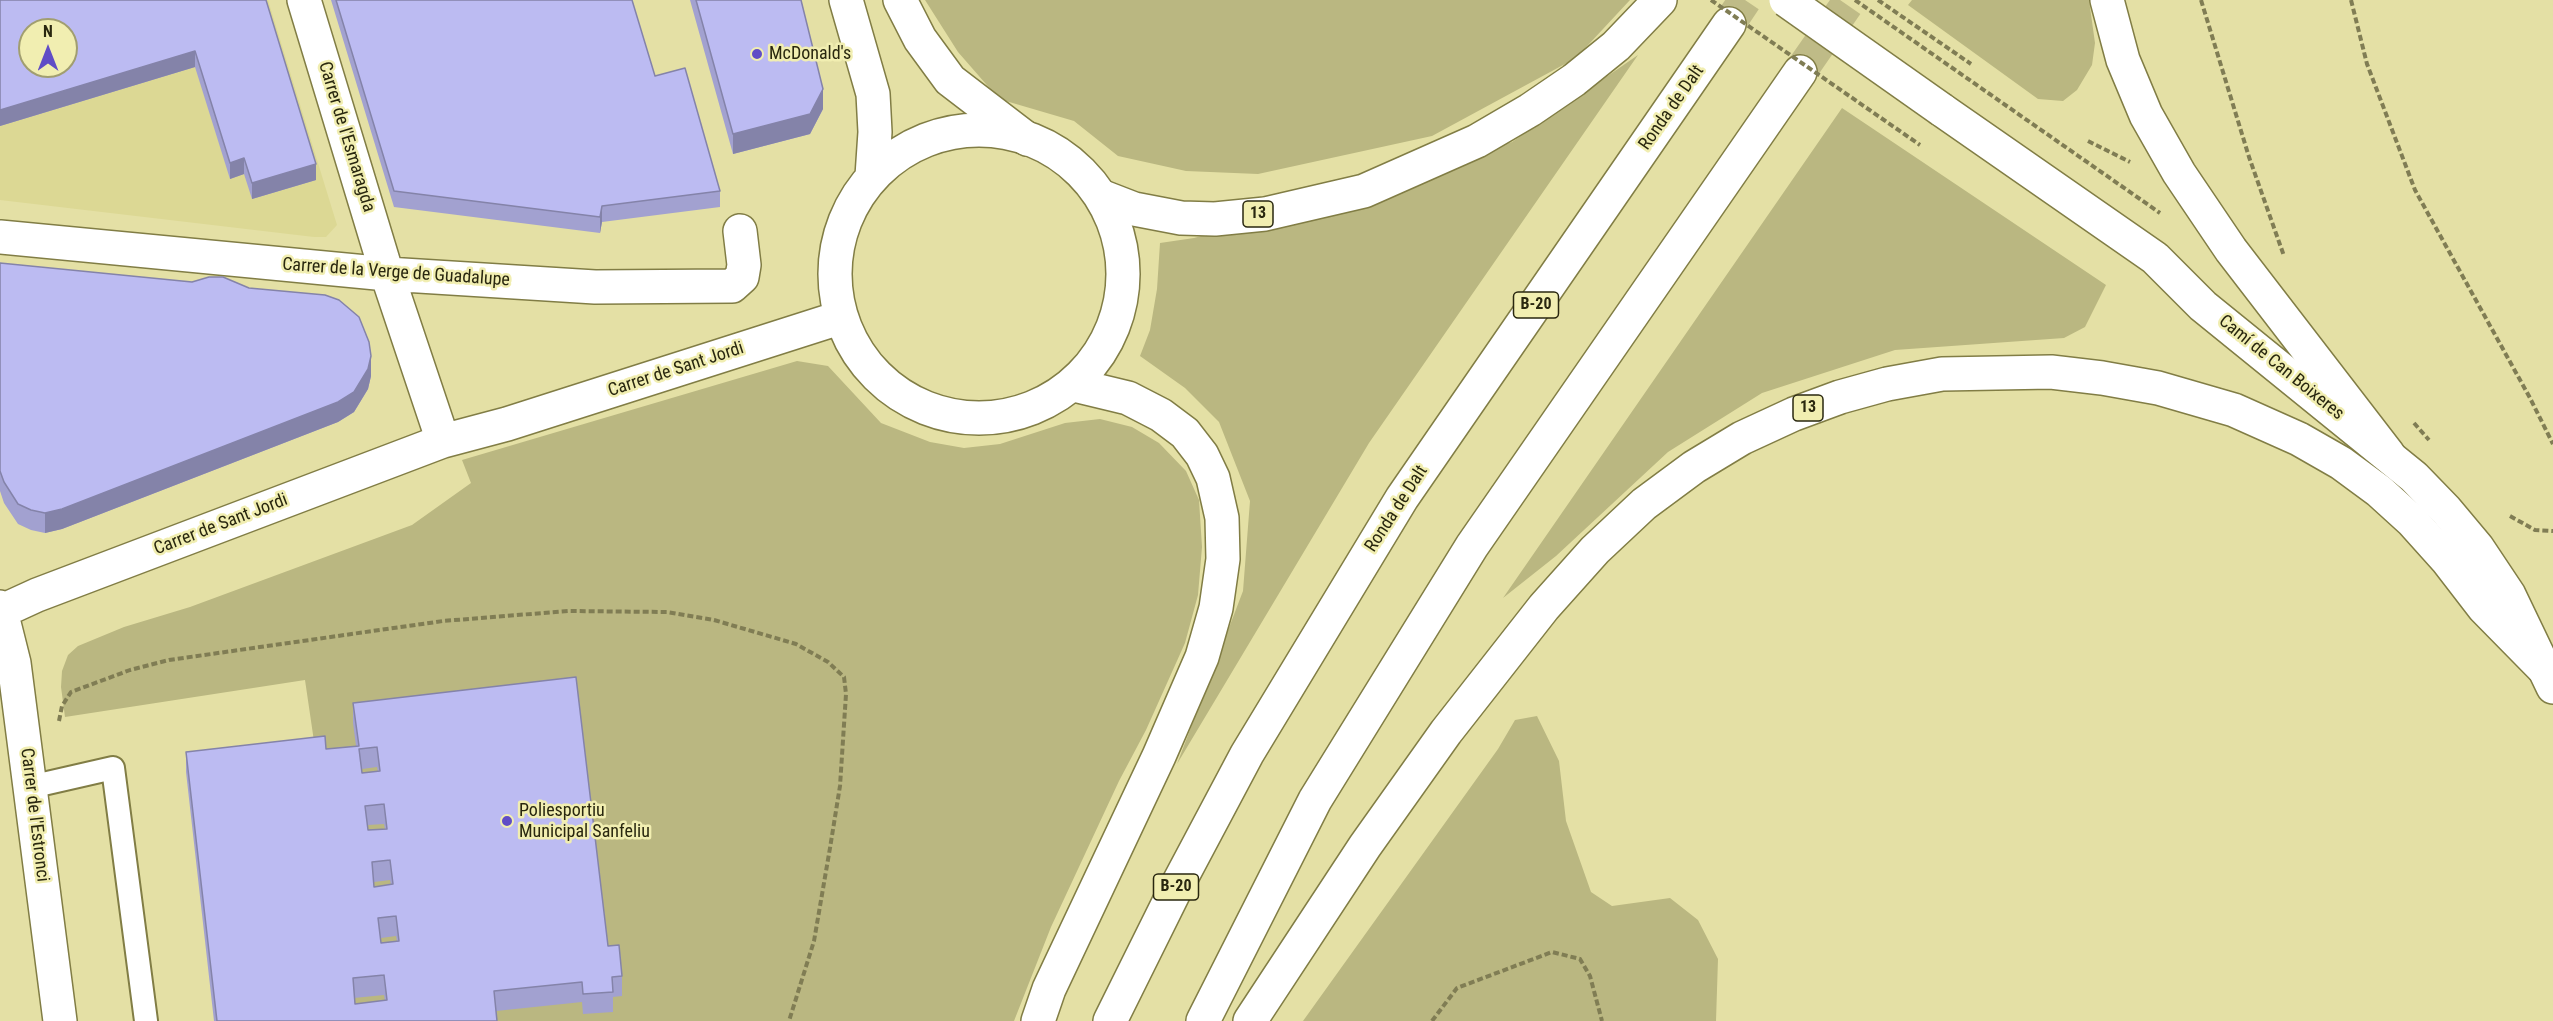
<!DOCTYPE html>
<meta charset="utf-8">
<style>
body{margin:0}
#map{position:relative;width:2553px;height:1021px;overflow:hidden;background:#e4e0a5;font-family:"Roboto Condensed",sans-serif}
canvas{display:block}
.north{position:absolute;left:18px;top:18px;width:60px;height:60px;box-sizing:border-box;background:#f1eeb1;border:2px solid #a19e70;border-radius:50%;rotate:0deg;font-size:16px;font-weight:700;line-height:24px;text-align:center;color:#29270f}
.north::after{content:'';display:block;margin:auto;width:21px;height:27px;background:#604dc6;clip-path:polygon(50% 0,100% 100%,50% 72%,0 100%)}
</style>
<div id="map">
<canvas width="2553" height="1021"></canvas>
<div class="north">N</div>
</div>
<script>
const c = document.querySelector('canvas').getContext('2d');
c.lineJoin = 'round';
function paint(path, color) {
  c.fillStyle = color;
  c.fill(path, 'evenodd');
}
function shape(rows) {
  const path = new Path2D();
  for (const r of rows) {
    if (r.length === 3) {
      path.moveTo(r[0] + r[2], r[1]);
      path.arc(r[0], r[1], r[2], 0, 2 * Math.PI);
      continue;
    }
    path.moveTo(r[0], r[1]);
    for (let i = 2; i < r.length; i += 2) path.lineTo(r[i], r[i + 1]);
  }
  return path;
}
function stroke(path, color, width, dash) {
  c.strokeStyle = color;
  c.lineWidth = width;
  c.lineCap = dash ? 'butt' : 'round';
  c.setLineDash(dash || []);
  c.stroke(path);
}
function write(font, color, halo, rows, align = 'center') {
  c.font = font + ' "Roboto Condensed",sans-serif';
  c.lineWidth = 5;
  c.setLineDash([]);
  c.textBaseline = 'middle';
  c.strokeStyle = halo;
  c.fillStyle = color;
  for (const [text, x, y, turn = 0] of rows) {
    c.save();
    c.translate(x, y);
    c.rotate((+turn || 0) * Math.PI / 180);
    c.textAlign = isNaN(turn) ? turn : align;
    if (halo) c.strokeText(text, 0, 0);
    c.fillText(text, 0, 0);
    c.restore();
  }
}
paint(shape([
 [0,0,268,0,337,225,326,237,314,237,0,200],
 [30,30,66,30,66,66,30,66]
]), '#dcd894');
paint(shape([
 [925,0,1630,0,1576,58,1432,136,1258,174,1186,171,1118,156,1074,121,999,99,958,52],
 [1912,0,2089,0,2095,43,2092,65,2077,90,2063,101,2038,99,1908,5],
 [1638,55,1369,443,1177,764,1243,591,1250,501,1219,422,1185,388,1140,356,1150,330,1157,289,1160,243,1194,238,1329,200,1512,142],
 [1842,108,2106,285,2085,327,2064,338,1895,350,1762,393,1668,452,1556,556,1503,598],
 [797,361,828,366,881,423,930,442,964,448,1000,444,1065,423,1100,419,1132,427,1159,443,1186,471,1199,500,1202,547,1198,595,1185,643,1146,730,1119,781,1051,927,1014,1021,214,1021,316,755,305,680,65,717,61,687,62,671,68,655,78,646,124,627,190,607,412,525,471,483,462,460],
 [1537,716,1559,761,1566,821,1591,892,1612,906,1670,898,1698,920,1718,959,1716,1021,1303,1021,1498,749,1515,720]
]), '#bab781');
stroke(shape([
 [1729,24,1745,0],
 [1800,72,1850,0]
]), '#bfbb87', 33, [33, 16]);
const lane = shape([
 [30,787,113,768,146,1021]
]);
const street = shape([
 [304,0,387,274,443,441],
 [846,0,873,94,875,132,872,176],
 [979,274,144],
 [0,237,387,274,595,287,732,286,742,277,744,265,740,231],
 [0,607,14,663,60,1021],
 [0,612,37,595,443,441,507,424,839,318]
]);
const secondary = shape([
 [900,0,920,39,950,80,1027,139],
 [1942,110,2155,258,2203,306,2414,477,2446,510,2477,547,2509,595,2553,687]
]);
const highway = shape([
 [2107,0,2123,60,2146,115,2179,173,2231,250,2388,454],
 [1103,197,1134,209,1181,218,1215,219,1265,214,1364,191,1477,141,1530,110,1574,80,1616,46,1660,0],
 [1038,1021,1049,989,1159,756,1202,657,1216,608,1223,559,1222,518,1213,478,1202,455,1185,433,1161,415,1128,398,1074,385],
 [1110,1021,1178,884,1247,754,1402,498,1729,24],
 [1203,1021,1315,800,1472,546,1800,72],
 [1250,1021,1365,846,1446,732,1544,607,1595,550,1644,504,1694,467,1742,438,1794,414,1840,397,1887,384,1942,374,2051,372,2102,378,2158,388,2234,410,2299,439,2341,463,2379,491,2412,521,2447,560,2484,608,2542,667]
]);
stroke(lane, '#817d45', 26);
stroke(street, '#817d45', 36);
stroke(secondary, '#817d45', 36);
stroke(highway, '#817d45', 36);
stroke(shape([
 [1855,0,2160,213],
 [1878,0,1971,64],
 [2201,0,2249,157,2284,256],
 [2351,0,2367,64,2415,190,2530,398,2553,444],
 [2088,141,2130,162],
 [2414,423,2429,440],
 [2510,516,2535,530,2553,531],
 [59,721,62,706,71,692,130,670,169,660,443,621,568,611,667,612,714,620,796,644,828,662,844,677,846,694,840,786,830,848,814,941,789,1021],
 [1432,1021,1457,988,1552,952,1580,959,1590,976,1602,1021]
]), '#807d54', 4, [6, 3]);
stroke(lane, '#fff', 22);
stroke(street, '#fff', 33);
stroke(secondary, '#fff', 33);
stroke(highway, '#fff', 33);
const secondaryBridge = shape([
 [1786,0,1942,110]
]);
stroke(secondaryBridge, '#817d45', 36, []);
stroke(shape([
 [1711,0,1920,145]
]), '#807d54', 4, [6, 3]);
stroke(secondaryBridge, '#fff', 33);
paint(shape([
 [0,0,266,0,316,180,252,199,244,174,230,179,195,67,0,126],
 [331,0,632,0,655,76,720,191,720,207,602,222,600,233,394,207],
 [690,0,801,0,823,109,810,134,733,154],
 [0,263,371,376,368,389,354,412,338,422,62,529,45,533,31,530,18,524,4,503,0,491],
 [353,703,608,946,622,976,622,996,613,997,613,1012,583,1014,582,1002,496,1011,497,1021,214,1021,186,772,186,752,326,749,356,746,353,723],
 [377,767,378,772,362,773,362,769],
 [384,824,385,829,368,830,368,825],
 [390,880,391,885,374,887,374,882],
 [396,936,397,941,381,943,381,938],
 [384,995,385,1001,355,1004,354,998]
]), '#a2a1d0');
paint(shape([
 [195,51,195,67,0,126,0,110],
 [823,89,823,109,810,134,733,154,733,134],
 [244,158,244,174,230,179,230,163],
 [316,164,316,180,252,199,252,183],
 [602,206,602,222,600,233,600,217],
 [371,356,371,376,368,389,354,412,338,422,62,529,45,533,45,513]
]), '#8483a9');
const building = shape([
 [0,0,266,0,316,164,252,183,244,158,230,163,195,51,0,110,0,0],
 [30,30,66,30,66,66,30,66,30,30],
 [336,0,632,0,655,76,685,68,720,191,602,206,600,217,394,191,336,0],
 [696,0,801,0,823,89,810,114,733,134,696,0],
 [0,263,192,282,209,277,223,277,249,288,325,295,339,300,359,317,369,342,371,356,368,369,354,392,338,402,62,509,45,513,31,510,18,504,4,482,0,471,0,263],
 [576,677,608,946,619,945,622,976,612,977,613,992,583,994,582,982,494,991,497,1021,217,1021,186,752,325,736,326,749,359,746,353,703,576,677],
 [377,747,380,771,362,773,359,749,377,747],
 [384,804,387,829,368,830,365,806,384,804],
 [390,860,393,884,374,887,372,862,390,860],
 [396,916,399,941,381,943,378,918,396,916],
 [384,975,387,1000,355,1004,353,978,384,975]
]);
paint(building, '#bcbbf2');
stroke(building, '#8483a9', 1.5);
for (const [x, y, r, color] of [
 [757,54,6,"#604dc6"],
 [507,821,6,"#604dc6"]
]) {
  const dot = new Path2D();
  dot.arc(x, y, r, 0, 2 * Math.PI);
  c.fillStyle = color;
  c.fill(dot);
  stroke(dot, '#f1eeb1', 2);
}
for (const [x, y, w] of [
 [1258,214,30],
 [1536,305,45],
 [1808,408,30],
 [1176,887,45]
]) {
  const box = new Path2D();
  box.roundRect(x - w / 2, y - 13, w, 26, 4.5);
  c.fillStyle = '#f1eeb1';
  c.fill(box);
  stroke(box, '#29270f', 1.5);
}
write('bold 16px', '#29270f', null, [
 ["13",1258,214],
 ["B-20",1536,305],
 ["13",1808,408],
 ["B-20",1176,887]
]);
write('18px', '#29270f', '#f1eeb1', [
 ["McDonald's",769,54],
 ["Poliesportiu",519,811],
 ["Municipal Sanfeliu",519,832]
], 'left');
write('18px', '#29270f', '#f1eeb1', [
 ["Ronda de Dalt",1672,108,-55],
 ["Carrer de l'Esmaragda",346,137,73],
 ["Carrer de la Verge de Guadalupe",396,273,4],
 ["Camí de Can Boixeres",2281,368,39],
 ["Carrer de Sant Jordi",676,370,-18],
 ["Ronda de Dalt",1397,509,-57],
 ["Carrer de Sant Jordi",221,525,-21],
 ["Carrer de l'Estronci",34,815,83]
]);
</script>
